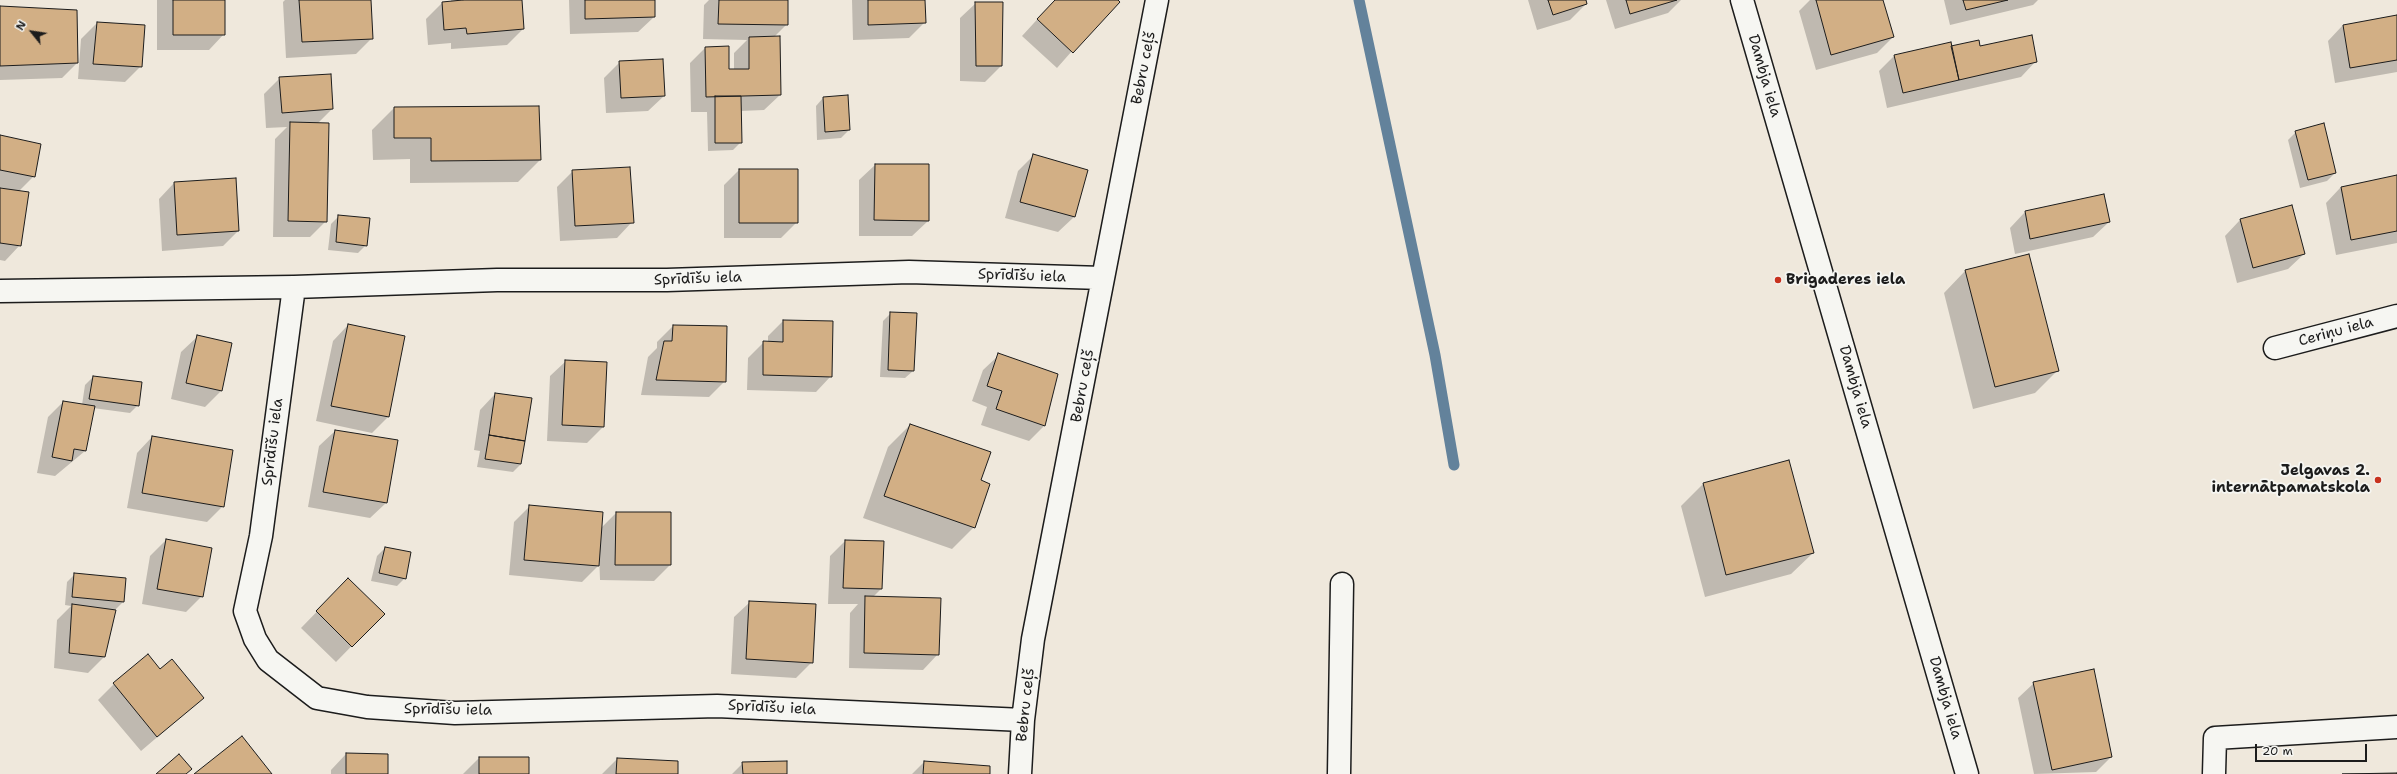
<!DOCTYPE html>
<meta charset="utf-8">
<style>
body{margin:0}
#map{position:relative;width:2397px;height:774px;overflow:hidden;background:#efe8dc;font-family:"Shantell Sans",sans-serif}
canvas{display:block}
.north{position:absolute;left:12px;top:12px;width:40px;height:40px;-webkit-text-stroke:3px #f6f6f2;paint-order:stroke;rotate:300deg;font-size:11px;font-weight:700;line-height:16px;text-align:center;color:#1c1c1c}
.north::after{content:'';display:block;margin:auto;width:14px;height:18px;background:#1c1c1c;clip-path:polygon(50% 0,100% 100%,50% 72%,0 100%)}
.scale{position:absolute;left:2255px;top:744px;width:112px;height:18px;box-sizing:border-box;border:2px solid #1c1c1c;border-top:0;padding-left:5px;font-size:12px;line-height:14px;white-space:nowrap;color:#1c1c1c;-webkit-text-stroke:3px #f6f6f2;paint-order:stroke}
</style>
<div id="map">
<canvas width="2397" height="774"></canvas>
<div class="north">N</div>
<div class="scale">20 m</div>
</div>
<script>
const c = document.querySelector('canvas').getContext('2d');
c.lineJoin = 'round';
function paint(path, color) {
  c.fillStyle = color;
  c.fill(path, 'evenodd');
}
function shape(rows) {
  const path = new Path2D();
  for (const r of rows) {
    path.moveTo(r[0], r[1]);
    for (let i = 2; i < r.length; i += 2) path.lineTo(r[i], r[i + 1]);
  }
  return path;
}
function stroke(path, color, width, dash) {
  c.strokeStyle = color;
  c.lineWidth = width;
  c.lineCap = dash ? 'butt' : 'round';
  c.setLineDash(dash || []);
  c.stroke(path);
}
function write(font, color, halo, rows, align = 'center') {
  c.font = font + ' "Shantell Sans",sans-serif';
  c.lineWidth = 3.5;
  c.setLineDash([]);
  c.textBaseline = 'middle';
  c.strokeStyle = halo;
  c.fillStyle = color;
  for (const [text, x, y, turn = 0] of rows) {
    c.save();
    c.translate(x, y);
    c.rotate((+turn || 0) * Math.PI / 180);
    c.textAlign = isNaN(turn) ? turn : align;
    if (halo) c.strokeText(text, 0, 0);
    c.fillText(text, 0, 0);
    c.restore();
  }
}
paint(shape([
 [157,0,224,0,224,34,209,50,157,50],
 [285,0,370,0,372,38,356,54,286,58,283,2],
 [451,0,521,0,523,29,507,45,451,49,451,43,428,45,426,19,442,3,451,2],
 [569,0,654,0,654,17,638,32,570,34],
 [709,0,787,0,787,24,774,37,780,95,764,110,740,111,741,142,733,150,708,151,707,112,691,112,690,63,705,48,728,70,734,70,734,53,747,40,703,39,704,5],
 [852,0,924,0,925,22,909,38,853,40],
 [1055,0,1117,0,1057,68,1022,36],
 [1528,0,1585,0,1586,4,1570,20,1537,30],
 [1606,0,1681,0,1668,13,1615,29],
 [1810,0,1882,0,1893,37,1877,53,1816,70,1799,11],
 [1944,0,2038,0,2033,5,1950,25],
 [976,3,1001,66,985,82,960,81,960,18],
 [0,7,77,63,62,78,0,80],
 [2397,16,2397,72,2335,83,2328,41,2343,25],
 [97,23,144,26,141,66,125,82,78,79,81,39],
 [1951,47,1979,47,2036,61,2021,77,1887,108,1879,71,1894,56],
 [620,62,664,96,648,111,606,113,604,78],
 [280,78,332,109,317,124,326,221,310,237,273,237,275,139,287,127,266,128,264,94],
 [823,98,849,130,841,138,817,140,816,106],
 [394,108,540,160,518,182,410,183,410,159,373,160,372,130],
 [2296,132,2335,173,2327,181,2300,188,2288,140],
 [0,137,34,176,18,192,20,245,5,261,0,260],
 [1034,155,1074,217,1058,232,1005,218,1018,171],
 [875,165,928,221,912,236,859,236,859,180],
 [739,170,797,222,781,238,724,238,724,185],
 [573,171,632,222,617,238,560,241,557,187],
 [2397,176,2397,243,2336,255,2326,203,2341,187],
 [174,183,238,231,223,246,162,251,159,199],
 [2291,207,2304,254,2288,269,2237,283,2225,236,2240,220],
 [2025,212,2109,222,2093,237,2015,254,2010,228],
 [339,216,366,245,358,253,328,250,331,224],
 [1965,271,2057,371,2035,393,1973,409,1944,293],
 [891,313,913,371,905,378,880,377,883,321],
 [783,321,831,376,816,392,747,390,748,358,764,342,768,342,768,336],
 [348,325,404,337,388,417,372,433,316,421,333,341],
 [673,326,725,381,709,397,641,395,648,357,657,348,657,342],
 [197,337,231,344,221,391,205,407,171,399,181,352],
 [999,355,1057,375,1044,426,1029,441,981,425,987,407,972,401,983,370],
 [566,361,606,363,603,427,587,443,547,441,550,376],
 [93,377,138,405,130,413,93,408,85,451,55,476,37,473,48,417,63,402,82,405,85,385],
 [495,394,521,464,513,472,477,467,480,451,474,450,480,410],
 [910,425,980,481,974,527,952,549,863,518,888,447],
 [335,431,386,503,370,518,308,507,319,446],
 [152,437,223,506,207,522,127,508,137,453],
 [1789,461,1813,553,1791,574,1705,597,1681,506,1703,484],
 [530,506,601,528,616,513,670,513,670,565,654,581,600,580,599,554,598,566,582,582,509,575,514,522],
 [166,540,202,596,186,612,142,604,150,556],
 [845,541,881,589,873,597,938,654,923,670,849,668,850,613,858,604,828,604,830,556],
 [385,548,405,578,397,586,371,581,377,556],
 [75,574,123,602,115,610,104,657,88,673,54,668,57,620,71,606,65,605,67,582],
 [333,595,383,614,336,662,301,628],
 [750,602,812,662,796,678,731,674,734,617],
 [160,670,203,698,141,751,98,700,114,684],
 [2034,683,2111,757,2096,772,2034,774,2018,698],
 [346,754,387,774,331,774,331,770],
 [479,758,528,774,463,774],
 [617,759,677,762,677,774,602,774],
 [924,762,989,774,912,774],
 [743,763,786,774,732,774]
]), '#0003');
stroke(shape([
 [1359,0,1435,355,1454,465]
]), '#63829b', 11);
const building = shape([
 [173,0,225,0,225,35,173,35,173,0],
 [299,0,371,0,373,39,302,42,299,0],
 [463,0,522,0,524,29,467,34,466,28,444,30,442,2,463,0],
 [585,0,655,0,655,17,585,19,585,0],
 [719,0,788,0,788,25,718,24,719,0],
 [868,0,925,0,926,23,868,25,868,0],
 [1055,0,1118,0,1120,2,1073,53,1037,19,1055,0],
 [1548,0,1586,0,1587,4,1553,15,1548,0],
 [1626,0,1677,0,1630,14,1626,0],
 [1816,0,1883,0,1894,37,1831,55,1816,0],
 [1963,0,2008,0,1966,10,1963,0],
 [975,2,1003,2,1002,66,976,66,975,2],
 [0,6,77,10,78,63,0,66,0,6],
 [2397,15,2397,60,2350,68,2343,25,2397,15],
 [97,22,145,25,142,67,93,64,97,22],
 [2032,35,2037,62,1959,80,1951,46,1979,40,1980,46,2032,35],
 [780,36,781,95,706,97,705,47,729,46,729,69,749,69,749,37,780,36],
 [1951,42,1959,80,1903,93,1894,55,1951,42],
 [663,59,665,96,621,98,619,61,663,59],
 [331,74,333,109,282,113,279,77,331,74],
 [848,95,850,130,825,132,823,97,848,95],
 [715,96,741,96,742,143,715,143,715,96],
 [539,106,541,160,431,161,431,138,394,138,394,107,539,106],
 [290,122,329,123,327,222,288,221,290,122],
 [2324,123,2336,173,2308,180,2295,131,2324,123],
 [0,135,41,144,35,177,0,170,0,135],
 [1033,154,1088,170,1075,217,1020,202,1033,154],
 [875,164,929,164,929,221,874,220,875,164],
 [630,167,634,223,575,226,572,170,630,167],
 [739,169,798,169,798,223,739,223,739,169],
 [2397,175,2397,231,2351,240,2341,187,2397,175],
 [236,178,239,231,177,235,174,182,236,178],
 [0,188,29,192,21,246,0,243,0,188],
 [2104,194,2110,222,2030,239,2025,211,2104,194],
 [2292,205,2305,254,2253,268,2240,219,2292,205],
 [338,215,370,218,367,246,336,242,338,215],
 [2029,254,2059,371,1995,387,1965,270,2029,254],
 [890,312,917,313,914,371,888,370,890,312],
 [783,320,833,321,832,377,763,375,763,341,783,342,783,320],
 [348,324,405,336,389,417,331,406,348,324],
 [673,325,727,326,726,382,656,380,664,341,672,341,673,325],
 [197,335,232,343,222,391,186,383,197,335],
 [998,353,1058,374,1045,426,996,409,1002,391,987,386,998,353],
 [565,360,607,362,604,427,562,425,565,360],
 [93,376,142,382,139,406,89,399,93,376],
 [495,393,532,398,525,441,489,435,495,393],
 [63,401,95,406,86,451,74,449,72,461,52,457,63,401],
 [910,424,991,452,981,480,990,484,975,528,884,496,910,424],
 [335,430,398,440,387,503,323,492,335,430],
 [489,435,525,441,521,464,485,459,489,435],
 [152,436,233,450,224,507,142,493,152,436],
 [1789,460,1814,553,1726,575,1703,483,1789,460],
 [529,505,603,512,599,566,524,560,529,505],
 [616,512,671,512,671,565,615,565,616,512],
 [166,539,212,548,203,597,157,589,166,539],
 [845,540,884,541,882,589,843,588,845,540],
 [385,547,411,552,406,579,379,573,385,547],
 [74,573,126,578,124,602,72,597,74,573],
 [348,578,385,614,352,647,316,611,348,578],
 [865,596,941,598,939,655,864,653,865,596],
 [749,601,816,604,813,663,746,659,749,601],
 [72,604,116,610,105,657,69,653,72,604],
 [148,654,160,669,172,659,204,698,157,737,113,683,148,654],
 [2094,669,2112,757,2052,770,2033,682,2094,669],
 [242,736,272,774,194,774,242,736],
 [346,753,388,754,388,774,346,774,346,753],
 [179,754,192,769,186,774,156,774,179,754],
 [479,757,529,757,529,774,479,774,479,757],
 [617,758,678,761,678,774,616,774,617,758],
 [787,761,787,774,743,774,742,762,787,761],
 [924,761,990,766,990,774,923,774,924,761],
 [2397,773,2397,774,2342,774,2397,773]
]);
paint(building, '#d2af85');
stroke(building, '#1c1c1c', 1);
const minor = shape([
 [1742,0,1967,774],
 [294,287,261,536,245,611,255,639,268,660,317,698,367,707,455,713,717,706,1023,720],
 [0,291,294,287,497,280,667,280,909,272,1102,278],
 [2275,348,2397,316],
 [1020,774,1023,720,1033,639,1157,0],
 [1339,774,1342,584],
 [2214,774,2215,738,2397,727]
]);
stroke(minor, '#1c1c1c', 25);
stroke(minor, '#f6f6f2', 22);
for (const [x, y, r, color] of [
 [1778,280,4,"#c8321e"],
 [2378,480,4,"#c8321e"]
]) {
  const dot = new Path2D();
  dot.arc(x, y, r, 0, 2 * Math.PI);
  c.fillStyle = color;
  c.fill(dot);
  stroke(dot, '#f6f6f2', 1.5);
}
write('15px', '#1c1c1c', '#f6f6f2', [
 ["Bebru ceļš",1144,68,-79],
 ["Dambja iela",1764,76,74],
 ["Sprīdīšu iela",1022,276,2],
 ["Sprīdīšu iela",698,279,-2],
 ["Ceriņu iela",2336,332,-15],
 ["Bebru ceļš",1083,386,-80],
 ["Dambja iela",1855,387,74],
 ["Sprīdīšu iela",273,442,-83],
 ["Dambja iela",1945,698,74],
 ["Bebru ceļš",1026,705,-84],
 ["Sprīdīšu iela",772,708,3],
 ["Sprīdīšu iela",448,710,1]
]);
write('bold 15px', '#1c1c1c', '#f6f6f2', [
 ["Brigaderes iela",1786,280],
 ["Jelgavas 2.",2370,471,"right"],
 ["internātpamatskola",2370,488,"right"]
], 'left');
</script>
